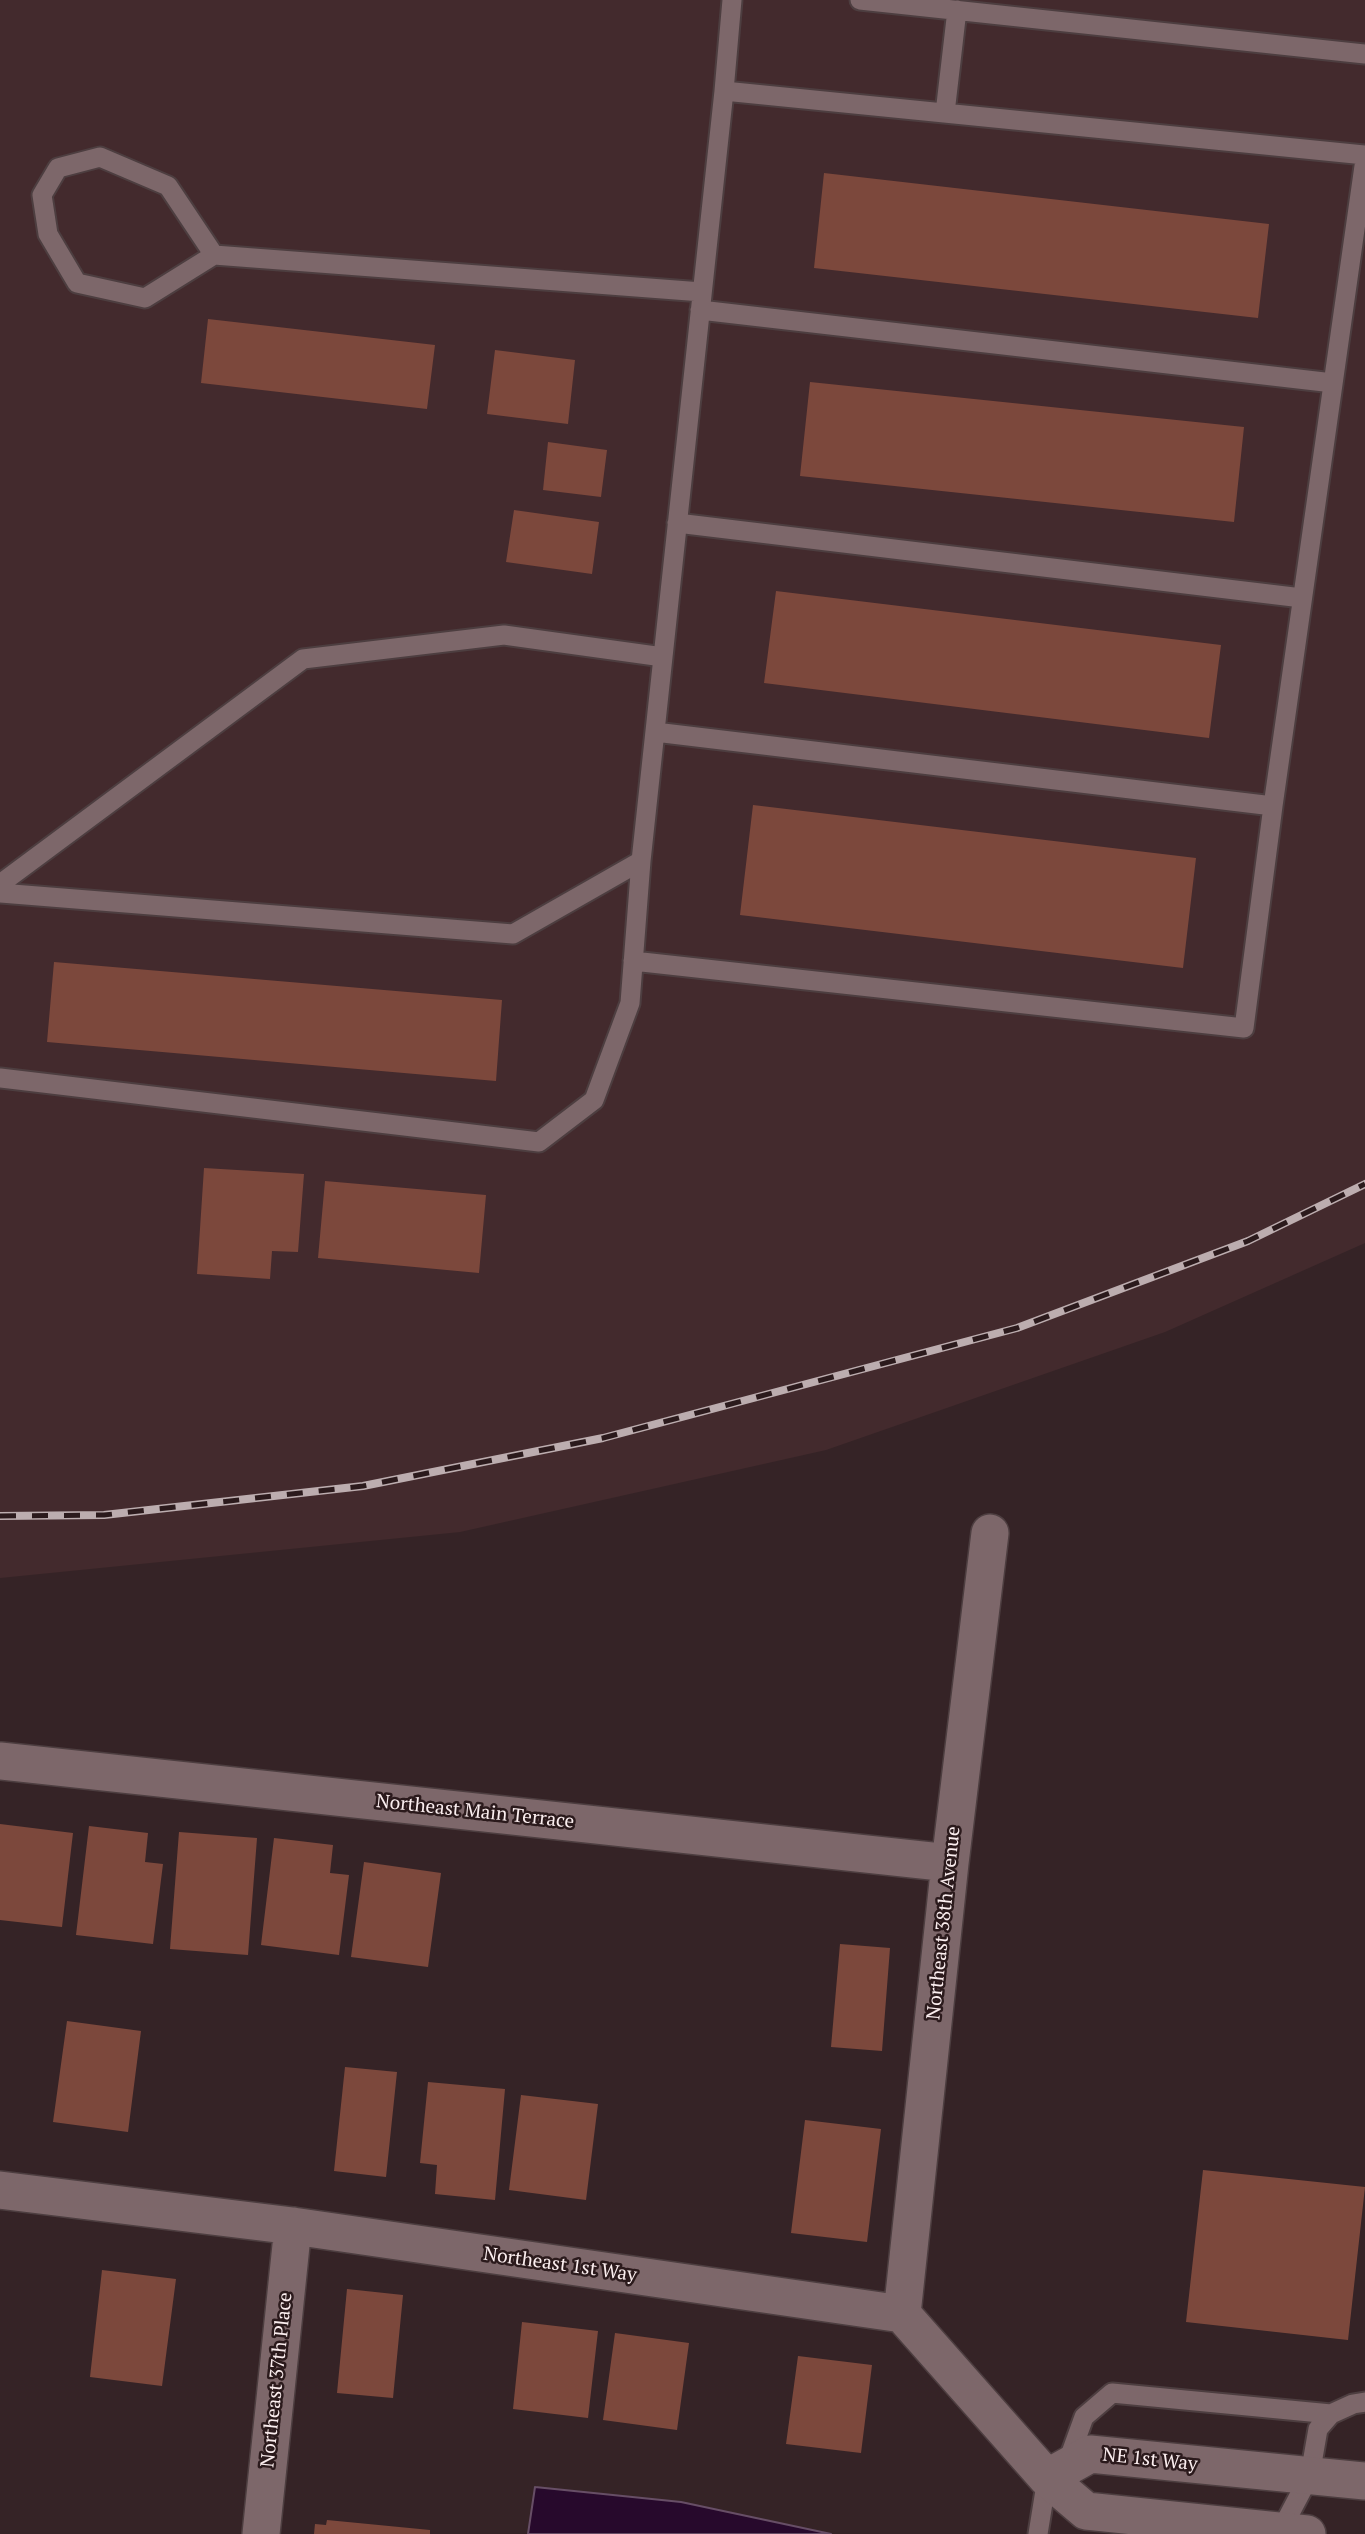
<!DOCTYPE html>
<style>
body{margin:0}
canvas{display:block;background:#352326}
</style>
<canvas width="1365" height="2534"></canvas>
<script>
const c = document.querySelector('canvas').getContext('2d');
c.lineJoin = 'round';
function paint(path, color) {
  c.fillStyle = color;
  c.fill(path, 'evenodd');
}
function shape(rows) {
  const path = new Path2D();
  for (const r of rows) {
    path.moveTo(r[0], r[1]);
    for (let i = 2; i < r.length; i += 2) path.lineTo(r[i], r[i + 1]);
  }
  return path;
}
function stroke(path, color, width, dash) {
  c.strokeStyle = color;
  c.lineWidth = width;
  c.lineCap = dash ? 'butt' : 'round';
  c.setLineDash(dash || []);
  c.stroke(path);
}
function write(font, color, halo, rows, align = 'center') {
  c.font = font + ' "PT Serif",serif';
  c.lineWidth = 5;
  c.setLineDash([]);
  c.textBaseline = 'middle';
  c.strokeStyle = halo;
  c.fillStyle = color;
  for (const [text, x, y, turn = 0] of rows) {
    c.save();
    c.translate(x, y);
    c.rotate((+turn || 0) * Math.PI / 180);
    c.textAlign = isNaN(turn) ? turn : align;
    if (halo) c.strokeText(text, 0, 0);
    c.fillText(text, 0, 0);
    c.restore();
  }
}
paint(shape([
 [0,0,1365,0,1365,1243,1165,1332,826,1450,460,1532,0,1578]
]), '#432a2d');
const water = shape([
 [535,2487,681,2502,831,2534,528,2534,535,2487]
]);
paint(water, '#27092c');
stroke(water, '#674e66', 2);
paint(shape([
 [824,173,1269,224,1258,318,814,268],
 [208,319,435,345,427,409,201,383],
 [495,350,575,360,568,424,487,414],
 [810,382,1244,427,1234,522,800,476],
 [548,442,607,450,601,497,543,490],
 [514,510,599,522,592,574,506,562],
 [776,591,1221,645,1209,738,764,683],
 [753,805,1196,858,1183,968,740,915],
 [54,962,502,1000,496,1081,47,1042],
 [204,1168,304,1174,298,1252,272,1251,270,1279,197,1274],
 [325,1181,486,1195,479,1273,318,1258],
 [0,1824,73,1833,62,1927,0,1920],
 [89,1826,148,1833,145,1862,163,1864,153,1944,76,1935],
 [179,1832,257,1838,248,1955,170,1949],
 [274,1838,333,1845,330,1873,349,1875,339,1955,261,1945],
 [364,1862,441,1873,428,1967,351,1957],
 [840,1944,890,1948,882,2051,831,2047],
 [67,2021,141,2031,128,2132,53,2122],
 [345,2067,397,2072,386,2177,334,2171],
 [428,2082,505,2089,495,2200,435,2194,437,2165,420,2163],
 [521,2095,598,2104,586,2200,509,2190],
 [805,2120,881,2129,867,2242,791,2233],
 [1203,2170,1365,2187,1348,2340,1186,2322],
 [102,2270,176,2279,162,2386,90,2377],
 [347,2289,403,2295,393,2398,337,2393],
 [522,2322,598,2331,588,2418,513,2409],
 [615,2333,689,2343,677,2430,603,2420],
 [798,2356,872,2365,861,2453,786,2444],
 [327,2520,430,2530,430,2534,314,2534,315,2524,326,2525]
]), '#7c483c');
const service = shape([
 [860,0,1365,54],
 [724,91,732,0],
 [945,113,957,10],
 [214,255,145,298,77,283,48,234,42,195,58,168,100,157,168,186,214,255,702,292],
 [700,310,1333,383],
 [677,523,1302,598],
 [655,732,1273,806],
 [0,884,303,659,504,635,663,657],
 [0,893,513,934,641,861],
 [633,961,1244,1028,1273,806,1365,159],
 [0,1078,539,1142,594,1100,630,1003,641,861,724,91,1365,155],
 [1067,2464,1084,2417,1112,2393,1331,2414],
 [1038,2534,1047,2478],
 [1279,2534,1310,2475,1318,2429,1331,2414,1353,2404,1365,2402]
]);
const minor = shape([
 [0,1761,950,1863],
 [0,2190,293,2226,902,2314,1047,2478,1086,2511,1307,2534],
 [902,2314,950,1863,990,1533],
 [1047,2478,1090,2454,1365,2481],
 [261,2534,293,2226]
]);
stroke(service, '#4d3e40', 23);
stroke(minor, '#4d3e40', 40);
stroke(service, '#7d676a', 19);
stroke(minor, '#7d676a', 37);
const rail = shape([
 [0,1516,104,1515,363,1486,603,1438,1017,1328,1248,1241,1365,1184]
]);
stroke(rail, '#bcadaf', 8);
stroke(rail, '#2b1a1c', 5, [16]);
write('19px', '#fbeeef', '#2b1a1c', [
 ["Northeast Main Terrace",475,1812,6],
 ["Northeast 38th Avenue",944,1923,-84],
 ["Northeast 1st Way",560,2265,8],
 ["Northeast 37th Place",277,2380,-84],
 ["NE 1st Way",1150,2460,6]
]);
</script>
